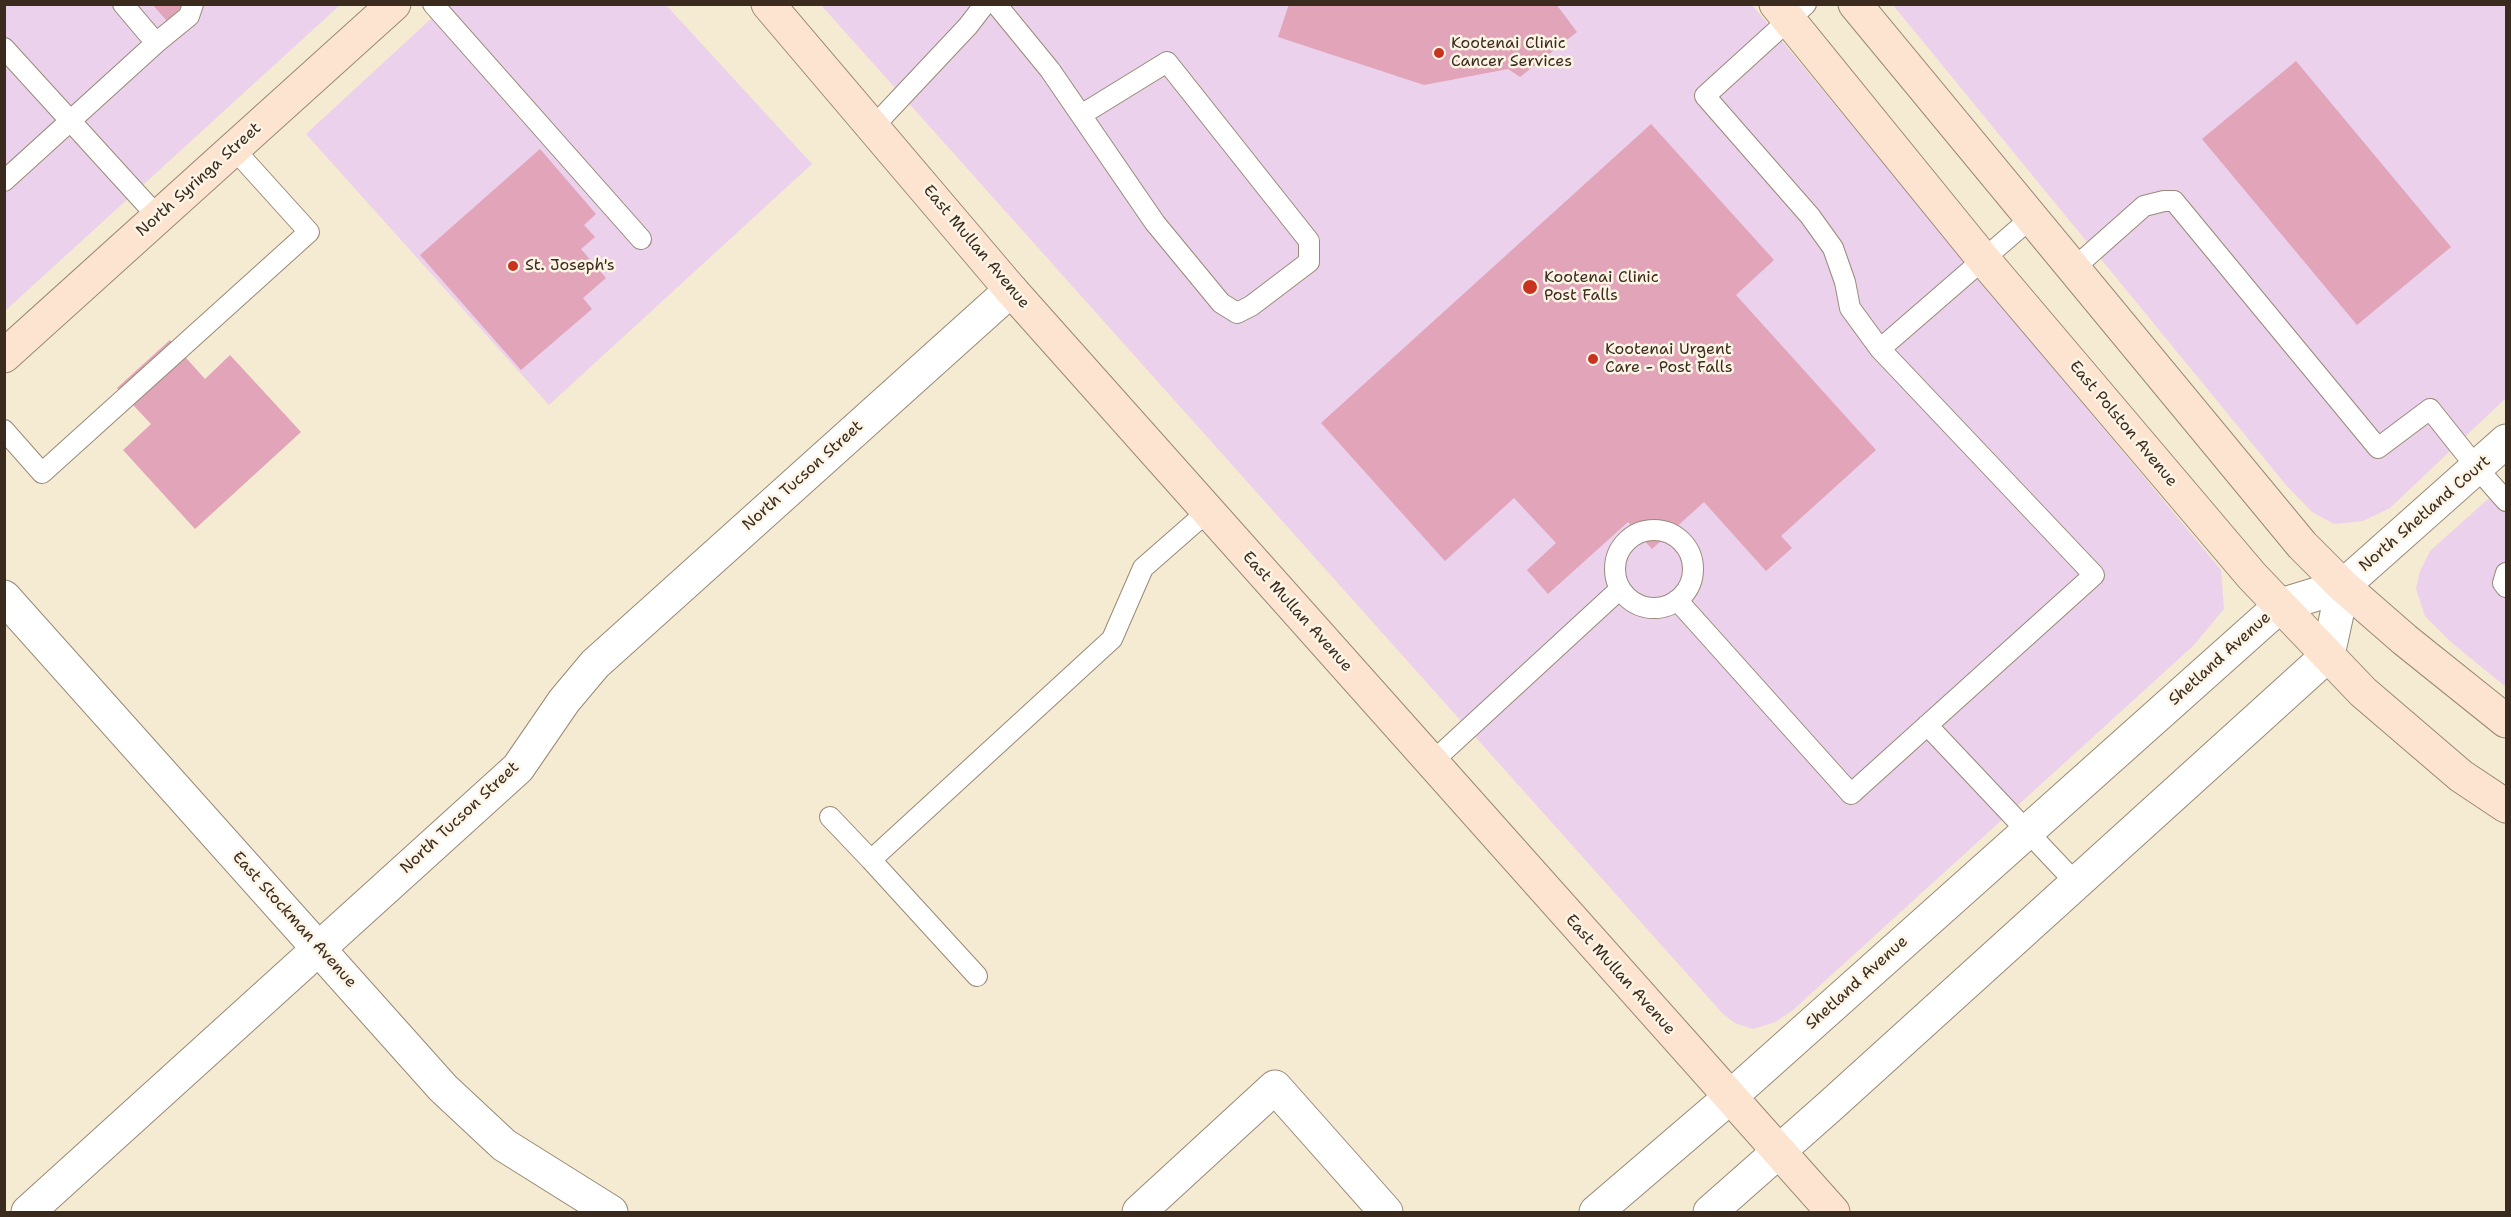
<!DOCTYPE html>
<style>
body{margin:0}
#map{position:relative;width:2511px;height:1217px;overflow:hidden;background:#f5ead2;font-family:"Shantell Sans",sans-serif}
canvas{display:block}
.frame{position:absolute;inset:0;border:6px solid #3b2a1e;pointer-events:none}
</style>
<div id="map">
<canvas width="2511" height="1217"></canvas>
<div class="frame"></div>
</div>
<script>
const c = document.querySelector('canvas').getContext('2d');
c.lineJoin = 'round';
function paint(path, color) {
  c.fillStyle = color;
  c.fill(path, 'evenodd');
}
function shape(rows) {
  const path = new Path2D();
  for (const r of rows) {
    if (r.length === 3) {
      path.moveTo(r[0] + r[2], r[1]);
      path.arc(r[0], r[1], r[2], 0, 2 * Math.PI);
      continue;
    }
    path.moveTo(r[0], r[1]);
    for (let i = 2; i < r.length; i += 2) path.lineTo(r[i], r[i + 1]);
  }
  return path;
}
function stroke(path, color, width, dash) {
  c.strokeStyle = color;
  c.lineWidth = width;
  c.lineCap = dash ? 'butt' : 'round';
  c.setLineDash(dash || []);
  c.stroke(path);
}
function write(font, color, halo, rows, align = 'center') {
  c.font = font + ' "Shantell Sans",sans-serif';
  c.lineWidth = 5;
  c.setLineDash([]);
  c.textBaseline = 'middle';
  c.strokeStyle = halo;
  c.fillStyle = color;
  for (const [text, x, y, turn = 0] of rows) {
    c.save();
    c.translate(x, y);
    c.rotate((+turn || 0) * Math.PI / 180);
    c.textAlign = isNaN(turn) ? turn : align;
    if (halo) c.strokeText(text, 0, 0);
    c.fillText(text, 0, 0);
    c.restore();
  }
}
paint(shape([
 [5,5,340,5,5,311],
 [446,5,666,5,812,164,549,405,306,134],
 [821,5,1752,5,2221,570,2224,609,2194,645,1793,1010,1775,1022,1753,1029,1735,1023,1723,1014],
 [1893,5,2506,5,2506,398,2390,508,2363,521,2334,524,2312,512,2286,485],
 [2506,483,2506,687,2452,643,2425,616,2416,589,2420,571,2430,551]
]), '#ebd1eb');
paint(shape([
 [152,4,186,4,167,21],
 [1289,4,1556,4,1577,32,1520,77,1508,69,1424,85,1278,37],
 [2296,61,2451,247,2357,325,2202,139],
 [1651,124,1774,260,1736,295,1876,450,1781,536,1792,548,1766,571,1704,502,1652,549,1628,522,1548,594,1527,570,1556,543,1514,498,1445,561,1321,423],
 [540,149,596,214,584,225,595,237,581,249,606,278,583,298,592,309,521,370,420,255],
 [170,340,205,379,230,355,301,432,195,529,123,450,151,424,117,388]
]), '#e1a4b8');
const lane = shape([
 [433,4,641,239],
 [996,4,1050,70,1155,223,1221,303,1237,313,1251,306,1309,262,1309,241,1167,62,1081,115],
 [156,43,189,16,193,4],
 [4,48,158,217],
 [874,126,968,26,985,4],
 [4,181,156,43,123,4],
 [2073,269,2144,206,2164,201,2174,201,2378,448,2430,409,2477,468,2506,501],
 [1880,349,2031,218],
 [4,430,42,473,309,232,234,149],
 [1654,569,39],
 [2506,573,2503,583,2506,587],
 [1677,600,1851,794,2094,575,1880,349,1850,308,1845,282,1833,248,1810,216,1705,96,1806,4],
 [1927,725,2076,883],
 [1431,763,1620,589],
 [830,817,871,860],
 [977,976,871,860,1112,639,1143,568,1208,511]
]);
const street = shape([
 [4,597,443,1088,504,1145,611,1212],
 [28,1212,518,768,564,701,595,664,1011,290],
 [1139,1212,1275,1087,1386,1212],
 [1596,1212,1729,1098,2281,605,2343,586,2506,441],
 [1710,1212,1829,1107,2328,655,2343,586]
]);
const secondary = shape([
 [768,4,1011,290,1833,1212],
 [1776,4,1984,260,2252,576,2363,692,2461,776,2506,806],
 [1855,4,2302,545,2343,586,2405,640,2506,721],
 [4,356,394,4]
]);
stroke(lane, '#988a78', 22);
stroke(street, '#988a78', 35);
stroke(secondary, '#988a78', 35);
stroke(lane, '#fff', 20);
stroke(street, '#fff', 33);
stroke(secondary, '#fde4d0', 33);
for (const [x, y, r, color] of [
 [1439,53,6,"#c8321e"],
 [513,266,6,"#c8321e"],
 [1530,287,8,"#c8321e"],
 [1593,359,6,"#c8321e"]
]) {
  const dot = new Path2D();
  dot.arc(x, y, r, 0, 2 * Math.PI);
  c.fillStyle = color;
  c.fill(dot);
  stroke(dot, '#fcf5e5', 2);
}
write('16px', '#3b2a1e', '#fcf5e5', [
 ["Kootenai Clinic",1451,44],
 ["Cancer Services",1451,62],
 ["St. Joseph's",525,266],
 ["Kootenai Clinic",1544,278],
 ["Post Falls",1544,296],
 ["Kootenai Urgent",1605,350],
 ["Care - Post Falls",1605,368]
], 'left');
write('16px', '#3b2a1e', '#fcf5e5', [
 ["North Syringa Street",199,180,-42],
 ["East Mullan Avenue",976,247,50],
 ["East Polston Avenue",2123,424,50],
 ["North Tucson Street",803,476,-42],
 ["North Shetland Court",2425,514,-41],
 ["East Mullan Avenue",1297,612,48],
 ["Shetland Avenue",2220,659,-42],
 ["North Tucson Street",460,818,-43],
 ["East Stockman Avenue",294,920,48],
 ["East Mullan Avenue",1620,975,48],
 ["Shetland Avenue",1857,983,-42]
]);
</script>
